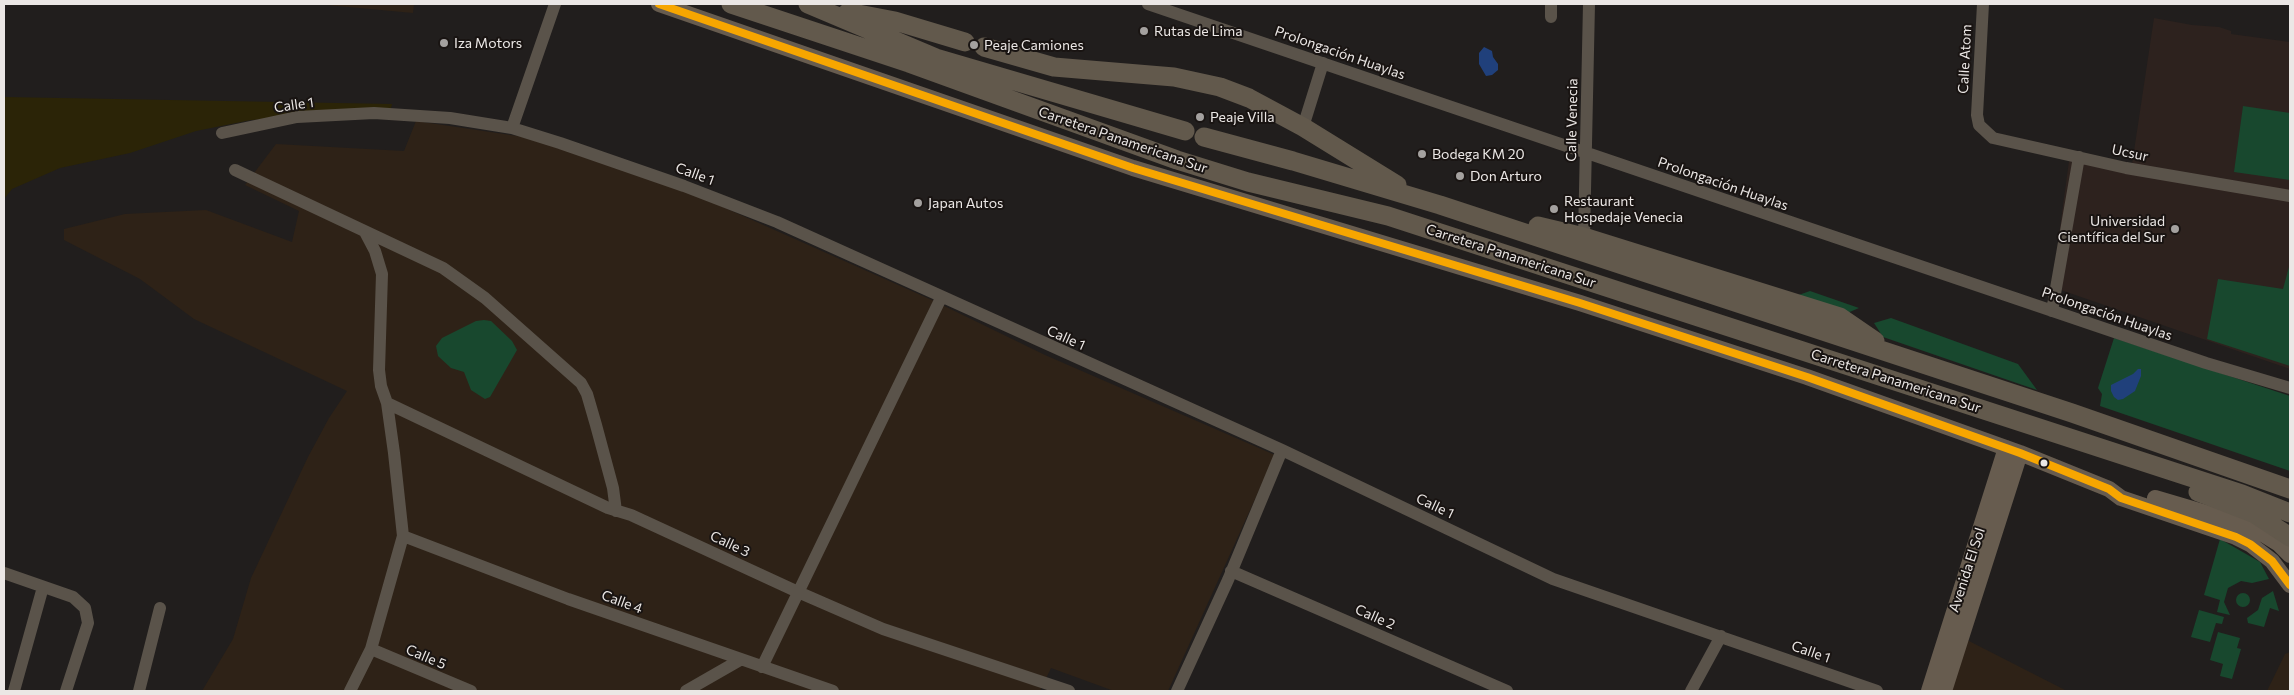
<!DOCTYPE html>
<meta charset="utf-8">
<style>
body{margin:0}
#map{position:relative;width:2294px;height:695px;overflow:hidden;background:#211e1d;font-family:Commissioner,sans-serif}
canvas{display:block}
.frame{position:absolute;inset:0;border:5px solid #ebe7e5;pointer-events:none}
</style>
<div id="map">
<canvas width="2294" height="695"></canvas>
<div class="frame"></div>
</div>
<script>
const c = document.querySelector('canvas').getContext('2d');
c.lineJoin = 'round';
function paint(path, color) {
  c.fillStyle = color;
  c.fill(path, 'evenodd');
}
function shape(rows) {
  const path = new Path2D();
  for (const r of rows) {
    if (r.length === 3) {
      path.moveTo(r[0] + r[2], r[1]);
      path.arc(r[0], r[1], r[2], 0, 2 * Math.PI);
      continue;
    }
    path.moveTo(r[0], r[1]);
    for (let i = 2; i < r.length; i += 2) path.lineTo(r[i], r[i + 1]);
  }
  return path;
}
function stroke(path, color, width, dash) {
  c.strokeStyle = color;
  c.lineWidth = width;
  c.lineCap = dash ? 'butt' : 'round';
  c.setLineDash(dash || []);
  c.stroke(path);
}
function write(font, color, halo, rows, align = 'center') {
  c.font = font + ' Commissioner,sans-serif';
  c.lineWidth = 4;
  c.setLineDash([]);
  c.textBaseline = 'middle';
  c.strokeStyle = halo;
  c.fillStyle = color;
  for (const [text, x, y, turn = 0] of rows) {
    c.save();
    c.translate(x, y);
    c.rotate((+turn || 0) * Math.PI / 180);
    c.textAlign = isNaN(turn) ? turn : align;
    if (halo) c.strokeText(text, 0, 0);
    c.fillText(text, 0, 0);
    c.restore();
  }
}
paint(shape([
 [2154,18,2192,25,2219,27,2231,31,2231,34,2290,42,2290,369,2052,287,2069,161,2131,171]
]), '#2d221e');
paint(shape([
 [316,4,414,4,413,13],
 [416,121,531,138,678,187,932,300,1045,355,1275,455,1168,691,1114,691,1051,668,1040,691,202,691,233,639,251,578,308,457,329,418,347,391,194,319,140,279,64,240,64,229,125,214,206,210,292,242,299,211,245,185,276,144,404,151],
 [1967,640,2067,691,1950,691],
 [2290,652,2290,691,2267,691,2285,654]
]), '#2e2217');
paint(shape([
 [2243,106,2290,113,2290,180,2234,172],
 [2289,267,2290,366,2207,339,2218,279,2283,289],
 [1810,291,1859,308,1845,314,1790,298],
 [1891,318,2018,364,2037,390,1883,337,1874,323],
 [484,320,491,321,512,341,517,350,490,397,485,399,471,390,464,372,451,368,438,356,436,346,442,338,476,321],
 [2114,338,2290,396,2290,471,2100,406,2102,394,2098,388],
 [2220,539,2260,562,2269,579,2252,583,2241,581,2228,588,2224,602,2230,615,2217,612,2220,600,2204,595],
 [2273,591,2279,611,2270,608,2264,627,2248,623,2247,618,2258,610,2262,598],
 [2243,600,7],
 [2199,610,2224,617,2222,624,2216,623,2210,642,2191,637],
 [2218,632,2240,638,2237,648,2241,649,2232,679,2220,676,2223,664,2210,660]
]), '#18482e');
paint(shape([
 [4,97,392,104,390,112,251,120,196,131,130,153,60,168,12,189,4,199]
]), '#2b2407');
paint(shape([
 [1484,47,1492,51,1493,57,1498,64,1498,70,1492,75,1486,76,1479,64,1479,53],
 [2138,369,2141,369,2141,376,2135,391,2123,399,2118,400,2114,397,2111,391,2111,385,2133,374]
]), '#20407b');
stroke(shape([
 [1148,4,2206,363,2290,388],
 [1983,4,1977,115,1979,125,1993,138,2126,168,2290,196],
 [1551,17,1551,4],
 [1303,127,1323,63],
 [512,128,555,4],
 [222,133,297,117,374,113,450,118,512,128,560,143,684,186,777,222,1282,450,1553,579,1877,691],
 [235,170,443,268,485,298,581,383,587,394,596,425,613,488,616,511],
 [1584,237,1589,4],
 [2052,311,2079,157],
 [387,403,608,508,631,515,798,592,883,629,1069,691],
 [403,536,568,599,833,691],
 [1231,571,1507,691],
 [4,573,73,597,85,608,88,623,66,691],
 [371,649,471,691],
 [762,667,941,298],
 [14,691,43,587],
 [139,691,160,608],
 [350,691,371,649,403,536,394,453,387,403,381,386,379,370,382,274,375,251,365,232],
 [686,691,740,660],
 [1177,691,1228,580,1282,450],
 [1691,691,1721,636]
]), '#5a534a', 12);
stroke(shape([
 [659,4,1133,168,1580,303,1807,377,2020,453,2109,489,2121,498,2236,537,2250,544,2272,561,2290,585],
 [2155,498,2250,526,2279,544,2290,555],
 [1929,691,2006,448],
 [1944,691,2020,453]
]), '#675c4f', 16);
stroke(shape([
 [731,4,909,63,1177,160,1248,182,1388,216,2242,494,2290,513],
 [808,4,936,58,1185,131],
 [848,12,895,21,965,42],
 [984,47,1054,67,1174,77,1220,87,1249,98,1303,127,1397,185],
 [1204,137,1293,161,1440,205,2072,413,2290,489],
 [1538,226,1584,237,1840,317,1875,341],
 [2198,492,2255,514,2290,537]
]), '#62594c', 19);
stroke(shape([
 [659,4,1133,168,1580,303,1807,377,2020,453,2109,489,2121,498,2236,537,2250,544,2272,561,2290,585]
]), '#f7a600', 8);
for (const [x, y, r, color] of [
 [1144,31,5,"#a4a19f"],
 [444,43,5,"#a4a19f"],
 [974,45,5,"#a4a19f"],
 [1200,117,5,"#a4a19f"],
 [1422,154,5,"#a4a19f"],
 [1460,176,5,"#a4a19f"],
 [918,203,5,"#a4a19f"],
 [1554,209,5,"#a4a19f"],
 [2175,229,5,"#a4a19f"],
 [2044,463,4.5,"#ebe7e5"]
]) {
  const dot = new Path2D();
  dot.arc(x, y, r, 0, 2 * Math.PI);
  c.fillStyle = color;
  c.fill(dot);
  stroke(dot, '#191412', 2);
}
write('14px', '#ebe7e5', '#191412', [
 ["Rutas de Lima",1154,31],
 ["Iza Motors",454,43],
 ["Peaje Camiones",984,45],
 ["Peaje Villa",1210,117],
 ["Bodega KM 20",1432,154],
 ["Don Arturo",1470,176],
 ["Restaurant",1564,201],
 ["Hospedaje Venecia",1564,217],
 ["Japan Autos",928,203],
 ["Universidad",2165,221,"right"],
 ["Científica del Sur",2165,237,"right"]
], 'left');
write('14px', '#ebe7e5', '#191412', [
 ["Prolongación Huaylas",1340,53,19],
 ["Calle Atom",1965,59,-87],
 ["Calle 1",294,105,-8],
 ["Calle Venecia",1572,120,-89],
 ["Carretera Panamericana Sur",1123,140,19],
 ["Ucsur",2130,153,12],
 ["Calle 1",695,174,20],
 ["Prolongación Huaylas",1723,184,19],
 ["Carretera Panamericana Sur",1511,256,18],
 ["Prolongación Huaylas",2107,314,19],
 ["Calle 1",1066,338,24],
 ["Carretera Panamericana Sur",1896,381,18],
 ["Calle 1",1435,506,25],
 ["Calle 3",730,544,25],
 ["Avenida El Sol",1967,570,-72],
 ["Calle 4",622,602,20],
 ["Calle 2",1375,617,24],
 ["Calle 1",1811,652,19],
 ["Calle 5",426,657,23]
]);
</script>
